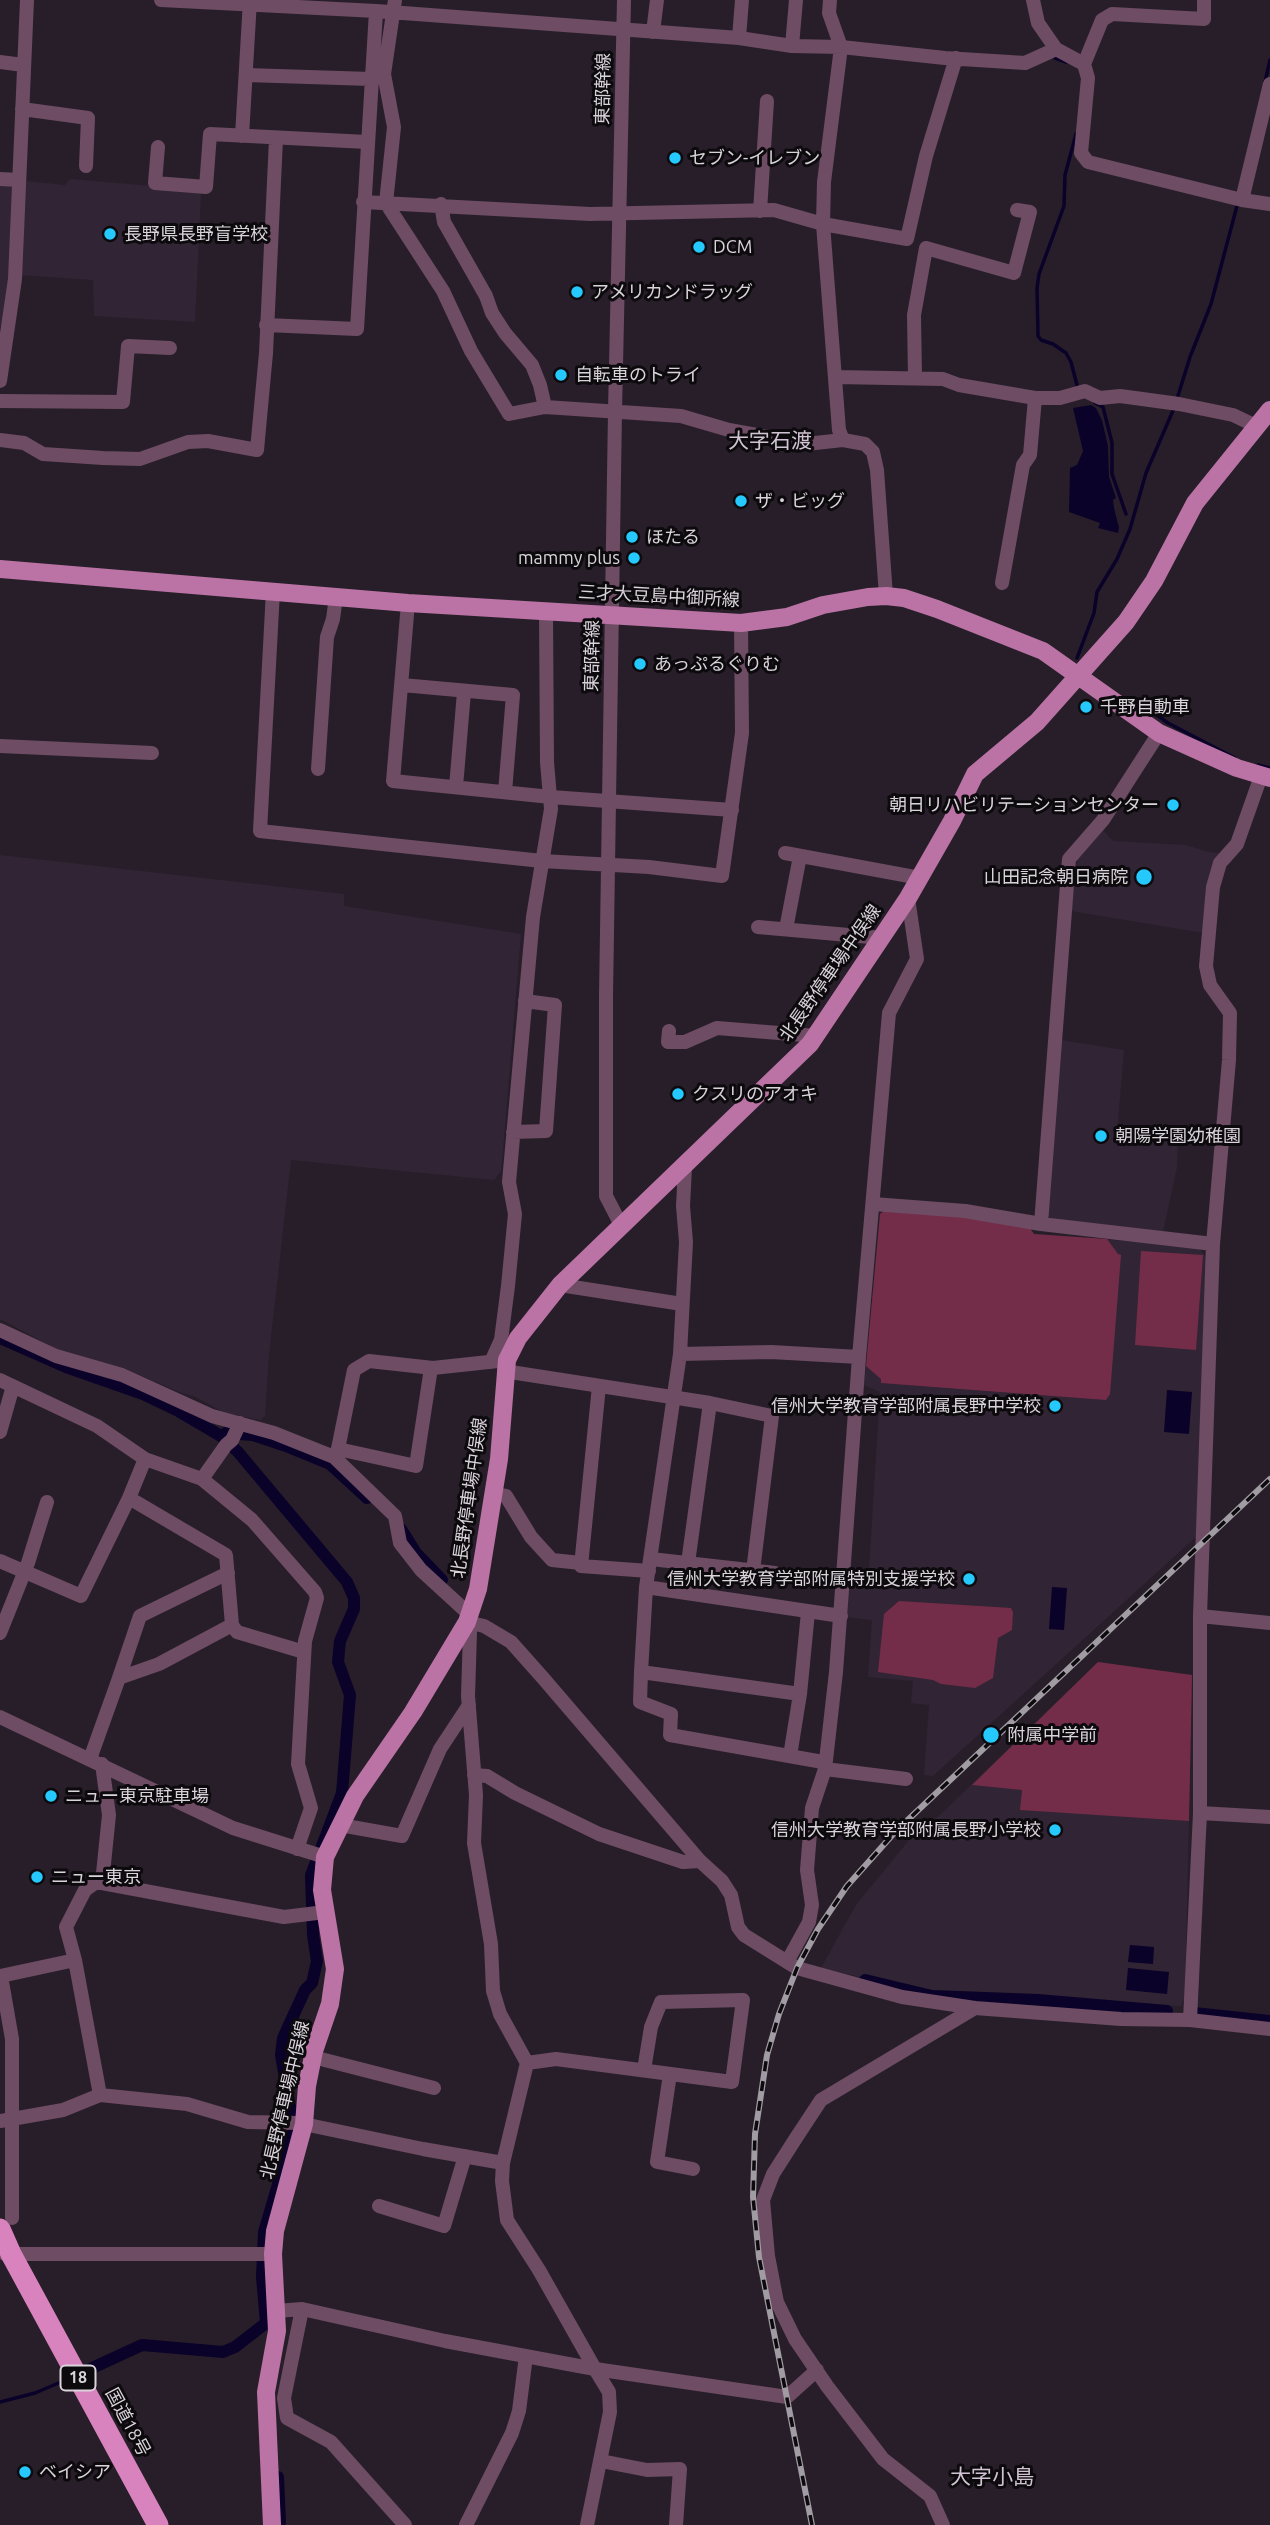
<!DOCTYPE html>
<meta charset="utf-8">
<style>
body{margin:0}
canvas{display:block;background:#271e29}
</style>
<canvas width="1270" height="2525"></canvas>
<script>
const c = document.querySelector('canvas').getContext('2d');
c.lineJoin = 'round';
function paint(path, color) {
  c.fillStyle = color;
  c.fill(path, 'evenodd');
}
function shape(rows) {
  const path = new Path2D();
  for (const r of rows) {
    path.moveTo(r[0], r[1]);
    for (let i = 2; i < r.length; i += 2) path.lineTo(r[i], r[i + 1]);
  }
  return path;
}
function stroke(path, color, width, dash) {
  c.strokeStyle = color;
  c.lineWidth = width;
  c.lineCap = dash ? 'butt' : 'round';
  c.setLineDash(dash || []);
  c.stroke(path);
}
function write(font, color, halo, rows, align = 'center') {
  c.font = font + ' Ubuntu,"Noto Sans JP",sans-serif';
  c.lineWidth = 6;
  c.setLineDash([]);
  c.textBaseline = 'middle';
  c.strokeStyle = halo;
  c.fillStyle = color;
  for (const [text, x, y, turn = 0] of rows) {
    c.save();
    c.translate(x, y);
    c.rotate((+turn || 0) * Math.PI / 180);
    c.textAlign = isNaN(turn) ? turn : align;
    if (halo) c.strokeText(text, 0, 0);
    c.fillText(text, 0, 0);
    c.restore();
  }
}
paint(shape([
 [70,179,199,190,201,193,195,322,94,316,93,280,18,275,24,181,65,185],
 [0,184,14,185,10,278,0,329],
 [1102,829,1113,841,1186,845,1208,852,1219,853,1211,885,1204,933,1071,911,1075,869,1078,858],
 [0,855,344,894,344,906,521,934,503,1150,501,1171,494,1180,291,1160,269,1354,265,1416,260,1420,225,1413,194,1396,182,1393,120,1367,70,1356,0,1319],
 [1061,1040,1124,1050,1117,1133,1178,1139,1177,1167,1163,1232,1055,1225,1048,1215],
 [880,1214,1029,1227,1034,1234,1125,1241,1195,1243,1210,1262,1198,1535,933,1776,924,1775,929,1705,911,1703,913,1681,868,1677,872,1620,845,1617,847,1585,868,1586,880,1392,864,1385],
 [1098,1662,1192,1675,1185,1996,1181,2006,939,1991,873,1980,821,1968,856,1905,910,1839,942,1813]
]), '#312434');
paint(shape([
 [885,1210,965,1216,1029,1227,1034,1234,1107,1239,1118,1254,1121,1255,1110,1394,1106,1400,881,1383,881,1379,866,1366,880,1214],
 [1141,1251,1203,1255,1196,1350,1135,1345],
 [899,1601,1011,1608,1013,1612,1012,1630,998,1638,993,1678,975,1688,941,1684,933,1680,878,1672,884,1614],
 [1098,1662,1192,1675,1189,1821,1020,1810,1022,1790,972,1785]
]), '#742d49');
paint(shape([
 [1091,405,1096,408,1102,420,1108,446,1109,477,1116,498,1113,500,1114,508,1119,528,1118,533,1098,528,1100,523,1069,512,1070,468,1077,465,1083,451,1073,408],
 [1167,1390,1192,1392,1189,1434,1164,1432],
 [1052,1587,1067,1588,1064,1630,1049,1629],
 [1130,1945,1154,1947,1153,1964,1128,1962],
 [1128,1968,1169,1972,1167,1994,1126,1990]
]), '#0a0229');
stroke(shape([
 [1055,58,1066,62],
 [1265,82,1270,60],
 [1076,134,1065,175,1064,206,1039,274,1037,288,1038,336,1041,340,1053,344,1066,353,1071,362,1077,385],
 [1177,399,1190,357,1211,304,1238,202],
 [1095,403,1103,407,1112,443,1112,474,1126,514],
 [1077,658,1094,613,1097,592,1117,559,1130,529,1146,473,1175,406],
 [1157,715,1168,723,1235,758],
 [1258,765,1270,768],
 [0,2402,35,2393,61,2382]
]), '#0a0229', 3.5);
stroke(shape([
 [0,1338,66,1367,143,1394,187,1415],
 [180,1412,221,1436,238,1452,347,1582,354,1598,354,1609,340,1641,338,1662,350,1695,342,1793,311,1875,313,1935,317,1961,312,1983,305,1990,283,2038,281,2055,294,2130,264,2232,262,2277,266,2323],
 [226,1433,253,1435,286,1446,330,1464,367,1498],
 [401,1529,416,1553,442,1580],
 [865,1980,932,1996,1038,2000,1167,2011],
 [1194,2013,1270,2021],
 [92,2368,142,2345,223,2352,235,2347,266,2323],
 [278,2477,280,2522]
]), '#0a0229', 12);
stroke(shape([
 [161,0,376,11,739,38,792,46,841,47,945,58,1025,63,1056,49],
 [395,0,384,74,394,127,386,203,443,291,471,351,509,414,545,407,681,416,729,430,806,444,843,440,865,444,873,452,877,470,886,596],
 [830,0,829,13,841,47,824,182,823,224,839,430,843,440],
 [1033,0,1038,23,1056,49,1084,64,1088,78,1081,153,1088,162,1242,200,1270,204],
 [653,32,657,0],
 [739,38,742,0],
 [792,46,796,0],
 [0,62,23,65],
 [1084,64,1102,20,1112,14,1204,19,1204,0],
 [246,75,371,79],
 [22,109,88,118,86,166],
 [242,136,250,0],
 [158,147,155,183,206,187,210,134,367,142],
 [0,179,19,180],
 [1242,200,1270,84],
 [363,202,590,214,774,210,823,224,907,239,926,156,956,58],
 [441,204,444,222,486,296,492,313,505,333,532,365,540,385,545,407],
 [760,211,767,101],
 [266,325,357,329,376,11],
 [836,377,943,379,959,385,1035,398,1060,398,1085,391,1100,398,1120,396,1179,404,1233,415,1256,426],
 [915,377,914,315,926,248,1014,273,1030,212,1017,210],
 [0,381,15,279,27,0],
 [0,401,123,402,128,346,170,348],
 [0,440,24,443,43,454,103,458,140,459,188,442,208,441,257,450,266,353,276,139],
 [1002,583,1023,465,1030,455,1035,398],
 [273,591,260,831,542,861,649,867,722,876,742,733,741,623],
 [408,603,393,781,551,797,732,810],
 [402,685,513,695,505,792],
 [0,746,152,753],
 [318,769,327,637,333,619,336,597],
 [456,787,464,692],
 [785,853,920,878],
 [758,927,882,938],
 [786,929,800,856],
 [669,1031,668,1042,685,1042,717,1028,816,1036],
 [513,1132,546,1131,555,1005,525,1001],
 [685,1167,683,1206,686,1242,680,1354,646,1587,641,1672,800,1694,790,1756],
 [873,1204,965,1211,1041,1224,1213,1244],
 [1041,1224,1069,859,1103,820,1159,733],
 [621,1225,606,1196,606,996,615,411,624,0],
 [560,1285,682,1304],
 [0,1330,56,1356,122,1375,212,1416,274,1433,334,1457,395,1516,400,1543,421,1570,469,1614],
 [680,1354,771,1352,859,1357],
 [491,1362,501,1340,508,1286,515,1214,509,1182,533,917,551,809,547,762,546,612],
 [504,1371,710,1403,772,1416,753,1571],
 [0,1380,97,1426,145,1459,202,1479,252,1520,315,1592,317,1598,305,1641,298,1764,311,1808,297,1849],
 [599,1386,581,1566,649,1571],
 [0,1432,13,1386],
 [338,1449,416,1466,431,1368],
 [334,1457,338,1449,354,1370,369,1361,433,1368,498,1361],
 [145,1459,129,1498,226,1555,232,1625,237,1632,304,1652],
 [202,1479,226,1445,232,1440,240,1423],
 [493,1494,506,1496,531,1537,552,1560,581,1563],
 [651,1559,775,1573],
 [0,1561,81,1596,129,1498],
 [688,1563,710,1403],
 [646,1587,841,1616],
 [1200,1616,1270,1623],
 [467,1622,470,1632,468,1696,476,1795,474,1843,491,1944,493,1991,500,2014,527,2063,503,2163,502,2181,507,2220,539,2270,595,2369],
 [467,1622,484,1626,511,1642,543,1678,700,1861,722,1881,731,1895,738,1927,744,1935,797,1968,902,1997,975,2008],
 [0,1633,28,1563,47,1502],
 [641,1672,640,1702,671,1714,670,1735,823,1762,825,1769,906,1779],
 [119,1678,140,1616,228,1573],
 [800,1694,808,1612],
 [0,1717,233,1828,325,1857],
 [90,1759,119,1678,159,1664,232,1625],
 [102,1764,109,1815,102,1883,284,1917,325,1912],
 [474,1775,487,1776,515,1793,599,1834,683,1862,700,1861],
 [1200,1813,1270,1817],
 [340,1825,402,1836,440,1749,469,1705],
 [787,1962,809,1922,812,1905,807,1870,812,1808,825,1769,836,1672,859,1357,889,1013,917,959,908,898],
 [1190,2020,1200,1813,1200,1616,1213,1244,1229,1060,1230,1013,1210,985,1206,966,1213,887,1220,863,1237,844,1261,776],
 [313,2057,434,2088],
 [527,2063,556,2059,732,2082,743,2000,661,2002,651,2027,644,2070],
 [670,2074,657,2162,693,2169],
 [100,2095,75,1960,66,1927,85,1890,95,1883,102,1883],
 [0,2121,63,2110,100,2095,187,2104,248,2122,299,2123,423,2149,503,2163],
 [379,2206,444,2226,465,2156],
 [12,2218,12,2039,1,1976,75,1960],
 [5,2254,273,2254],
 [302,2309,284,2398,287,2418,331,2442,405,2525],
 [277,2311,302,2309,445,2341,595,2369],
 [601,2461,647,2470,680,2469,676,2525],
 [466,2525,512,2433,519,2411,526,2356],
 [587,2525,610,2412,609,2392,595,2369,787,2397,817,2370],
 [943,2525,930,2496,883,2459,827,2386,795,2339,777,2302,768,2256,763,2200,773,2174,796,2138,821,2100,975,2008,1121,2019,1190,2020,1270,2029]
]), '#6e4c63', 14);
stroke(shape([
 [0,569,408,603,741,623,787,617,823,605,868,597,886,596,904,598,937,609,1043,651,1159,733,1237,768,1270,778],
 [272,2525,266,2392,277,2331,273,2254,275,2231,304,2124,307,2086,314,2051,330,2004,335,1969,322,1890,325,1857,355,1796,413,1712,467,1622,478,1589,499,1459,507,1360,518,1338,560,1285,810,1044,908,898,952,821,975,774,1037,722,1126,622,1154,581,1195,503,1270,410]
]), '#ba73a4', 18);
stroke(shape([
 [0,2229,11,2254,158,2525]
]), '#d983be', 21);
const rail = shape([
 [812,2525,759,2257,753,2197,755,2134,767,2055,779,2014,797,1968,818,1929,847,1886,896,1831,1270,1479]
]);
stroke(rail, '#a19ba3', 6);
stroke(rail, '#0d0a0e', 3.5, [10]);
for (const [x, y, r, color] of [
 [675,158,7,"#26c9fe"],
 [110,234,7,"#26c9fe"],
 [699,247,7,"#26c9fe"],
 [577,292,7,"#26c9fe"],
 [561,375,7,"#26c9fe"],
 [741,501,7,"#26c9fe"],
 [632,537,7,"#26c9fe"],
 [634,558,7,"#26c9fe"],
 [640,664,7,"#26c9fe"],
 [1086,707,7,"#26c9fe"],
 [1173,805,7,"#26c9fe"],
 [1144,877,9,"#26c9fe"],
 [678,1094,7,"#26c9fe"],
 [1101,1136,7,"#26c9fe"],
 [1055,1406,7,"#26c9fe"],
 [969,1579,7,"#26c9fe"],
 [991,1735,9,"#26c9fe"],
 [51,1796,7,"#26c9fe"],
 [1055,1830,7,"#26c9fe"],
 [37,1877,7,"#26c9fe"],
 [25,2472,7,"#26c9fe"]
]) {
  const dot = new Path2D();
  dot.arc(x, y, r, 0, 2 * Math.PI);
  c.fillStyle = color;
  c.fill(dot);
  stroke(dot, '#0d0a0e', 2.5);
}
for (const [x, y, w] of [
 [78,2378,35]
]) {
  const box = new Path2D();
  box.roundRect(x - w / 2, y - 12.5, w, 25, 5);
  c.fillStyle = '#0d0a0e';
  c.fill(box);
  stroke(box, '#d9d3da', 2);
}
write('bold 16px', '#d9d3da', null, [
 ["18",78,2378]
]);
write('18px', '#d9d3da', '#0d0a0e', [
 ["東部幹線",603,89,-89],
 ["三才大豆島中御所線",659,596,3],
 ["東部幹線",592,656,-89],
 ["北長野停車場中俣線",830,973,-55],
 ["北長野停車場中俣線",469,1498,-82],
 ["北長野停車場中俣線",285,2100,-77],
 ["国道18号",128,2422,62]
]);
write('18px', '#d9d3da', '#0d0a0e', [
 ["セブン-イレブン",689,158],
 ["長野県長野盲学校",124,234],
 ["DCM",713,247],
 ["アメリカンドラッグ",591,292],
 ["自転車のトライ",575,375],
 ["ザ・ビッグ",755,501],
 ["ほたる",646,537],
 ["mammy plus",620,558,"right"],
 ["あっぷるぐりむ",654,664],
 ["千野自動車",1100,707],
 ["朝日リハビリテーションセンター",1159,805,"right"],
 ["山田記念朝日病院",1128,877,"right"],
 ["クスリのアオキ",692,1094],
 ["朝陽学園幼稚園",1115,1136],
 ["信州大学教育学部附属長野中学校",1041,1406,"right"],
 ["信州大学教育学部附属特別支援学校",955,1579,"right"],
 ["附属中学前",1007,1735],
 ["ニュー東京駐車場",65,1796],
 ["信州大学教育学部附属長野小学校",1041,1830,"right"],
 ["ニュー東京",51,1877],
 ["ベイシア",39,2472]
], 'left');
write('21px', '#d0c4d2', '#0d0a0e', [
 ["大字石渡",770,441],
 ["大字小島",992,2477]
]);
</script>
